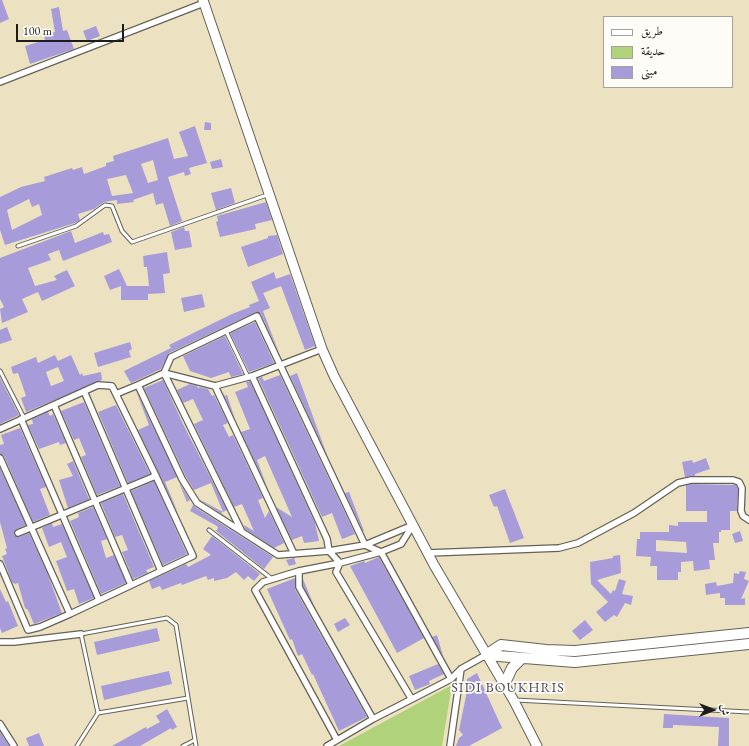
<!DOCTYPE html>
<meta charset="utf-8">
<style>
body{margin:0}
#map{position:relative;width:749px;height:746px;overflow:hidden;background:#ece2c2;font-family:"EB Garamond",Amiri,serif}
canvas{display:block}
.legend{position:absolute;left:603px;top:16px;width:130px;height:72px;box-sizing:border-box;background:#fdfcf7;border:1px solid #a3a29f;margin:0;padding:5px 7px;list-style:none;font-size:12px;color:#1c1c1c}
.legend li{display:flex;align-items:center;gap:8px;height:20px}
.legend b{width:20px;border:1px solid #a3a29f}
.north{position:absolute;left:693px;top:690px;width:40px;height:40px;-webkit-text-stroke:3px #fdfcf7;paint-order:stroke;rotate:90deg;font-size:11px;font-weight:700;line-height:16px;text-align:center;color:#1c1c1c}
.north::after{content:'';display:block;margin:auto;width:14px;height:18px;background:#1c1c1c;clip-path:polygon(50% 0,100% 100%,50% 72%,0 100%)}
.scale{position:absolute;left:16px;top:24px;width:108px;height:18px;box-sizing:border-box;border:2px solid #1c1c1c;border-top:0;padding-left:5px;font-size:12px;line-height:14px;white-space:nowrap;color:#1c1c1c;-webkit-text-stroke:3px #fdfcf7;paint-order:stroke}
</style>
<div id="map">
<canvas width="749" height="746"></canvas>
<ul class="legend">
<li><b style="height:5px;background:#fff"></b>طريق</li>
<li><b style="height:11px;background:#b0d27a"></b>حديقة</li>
<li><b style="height:11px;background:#a79cd9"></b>مبنى</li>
</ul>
<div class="north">ش</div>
<div class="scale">100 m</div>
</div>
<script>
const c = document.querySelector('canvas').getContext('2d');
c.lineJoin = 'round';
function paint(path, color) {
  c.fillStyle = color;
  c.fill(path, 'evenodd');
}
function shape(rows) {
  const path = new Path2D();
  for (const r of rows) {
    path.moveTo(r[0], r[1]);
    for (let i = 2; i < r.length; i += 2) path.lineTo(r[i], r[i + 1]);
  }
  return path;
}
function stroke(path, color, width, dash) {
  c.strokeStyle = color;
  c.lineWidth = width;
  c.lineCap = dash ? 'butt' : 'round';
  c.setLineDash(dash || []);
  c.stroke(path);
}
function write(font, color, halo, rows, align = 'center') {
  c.font = font + ' "EB Garamond",serif';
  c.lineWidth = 3.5;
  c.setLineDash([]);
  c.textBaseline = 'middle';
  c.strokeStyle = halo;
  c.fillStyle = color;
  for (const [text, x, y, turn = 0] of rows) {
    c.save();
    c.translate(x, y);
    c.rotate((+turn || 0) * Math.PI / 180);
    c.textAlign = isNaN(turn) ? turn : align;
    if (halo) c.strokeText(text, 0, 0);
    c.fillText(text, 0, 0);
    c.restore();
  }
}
paint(shape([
 [452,685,442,746,339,746]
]), '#b0d27a');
paint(shape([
 [0,0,2,0,9,19,0,23],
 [59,7,63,31,67,30,74,49,30,64,25,46,45,40,44,35,55,32,51,9],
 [96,26,100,36,87,41,83,31],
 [205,122,211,123,211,130,204,130],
 [195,126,207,163,189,168,191,174,185,176,184,172,168,177,182,221,170,226,163,203,156,205,153,193,133,200,134,202,117,204,117,200,104,202,94,209,78,214,80,220,75,223,5,245,0,230,0,197,21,187,45,181,44,177,72,168,73,170,82,167,84,174,106,166,106,163,114,161,113,156,168,138,174,159,188,156,179,132],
 [153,160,158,180,148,183,141,164],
 [126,175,133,193,112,196,107,179],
 [29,199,32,207,39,204,42,215,12,230,7,210],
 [221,159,223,167,212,169,210,162],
 [231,188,235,203,216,210,211,193],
 [266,202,272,220,255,224,256,229,220,237,216,222,218,221,217,216],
 [184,227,185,231,189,231,192,247,175,250,171,232],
 [71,231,75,243,103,232,104,235,109,234,112,242,63,261,59,250,48,254,51,260,28,268,35,286,57,280,54,276,67,270,75,286,42,301,38,292,22,299,28,312,2,323,0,309,4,307,0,299,0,258],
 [277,235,283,254,248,267,241,247,268,238,268,236],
 [167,252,170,273,163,274,165,293,148,294,148,300,121,300,121,286,110,290,104,276,119,269,127,286,149,286,147,267,144,267,143,256],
 [274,272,276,279,290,274,315,346,305,350,281,286,263,293,270,308,263,311,279,353,261,314,257,312,169,353,161,369,131,383,129,380,124,371,171,348,169,345,232,314,250,307,249,305,259,301,251,282],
 [202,294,205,307,184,312,181,298],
 [255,322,274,363,249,372,230,333],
 [7,327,12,340,0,344,0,330],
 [225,336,243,374,231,377,229,372,211,378,190,371,183,356],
 [130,342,132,349,129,351,131,357,98,367,94,353],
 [55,355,58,361,71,355,80,375,82,373,83,376,101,372,102,380,26,412,21,398,26,396,18,373,13,374,11,367,36,357,38,363],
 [58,367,64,381,51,386,46,372],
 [297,373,327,455,290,376],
 [280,375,355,534,342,539,332,513,322,517,258,378,262,377,264,381],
 [0,378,19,415,0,424],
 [172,379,177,390,190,384,197,386,198,388,200,387,208,389,212,396,214,395,228,423,223,425,229,437,233,435,263,498,258,500,265,518,269,511,284,543,274,548,245,529,244,525,254,531,242,504,234,507,194,424,203,420,193,399,183,403],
 [163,380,183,424,227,510,223,512,211,483,194,490,186,477,144,388],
 [250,381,315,523,319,541,304,543,302,536,292,540,276,507,292,517,265,456,257,460,267,487,241,432,250,429,235,392,248,387,246,382],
 [136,391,177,477,165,482,179,515,138,430,149,425],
 [222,391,225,396,227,395,235,419],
 [84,402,120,486,97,495,81,457,86,455,79,438,74,440,61,411],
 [116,405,150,474,128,483,98,412],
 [48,412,50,416,53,414,66,443,60,445,59,442,39,449,28,425,33,424,32,419],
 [20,428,46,487,40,489,50,515,33,522,4,456,0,454,0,445,4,444,1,435],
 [706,458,710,469,695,474,695,476,685,477,682,462,692,460,693,463],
 [73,461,89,499,68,508,59,480,73,476,67,464],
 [0,468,26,525,15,530,14,535,19,537,29,533,47,572,62,613,34,624,28,610,25,608,18,583,15,584,12,582,2,556,7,554,5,549,7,548,0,522],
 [177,478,178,481,190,500,187,502],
 [154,481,187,554,163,565,131,491],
 [691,484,736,485,738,489,737,511,730,511,730,530,721,530,721,532,719,532,719,543,713,543,715,560,709,560,710,569,694,571,693,561,681,562,681,572,678,572,678,580,657,580,657,566,650,566,651,557,636,556,637,539,640,539,640,532,669,532,669,525,678,526,678,522,707,522,707,511,686,511,686,485],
 [656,540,686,542,687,553,656,551],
 [505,489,524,538,510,543,497,506,494,507,489,495],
 [349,492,364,531,363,531,345,493],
 [123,494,154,567,146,570,148,573,133,579,122,552,128,550,122,535,115,537,101,503],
 [199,499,223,512,221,513,231,520],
 [193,505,195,507,273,557,264,569,216,531,218,528,217,526,190,511],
 [93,507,107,539,101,541,106,558,114,555,126,583,101,594,70,521,79,517,78,513],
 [52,523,53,527,62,524,94,598,79,604,74,589,67,591,56,561,67,557,61,542,49,547,42,528],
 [740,531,743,541,735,543,732,534],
 [212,536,260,574,254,581,248,576,244,580,236,572,227,578,214,581,214,578,208,580,206,576,182,585,181,583,162,590,160,586,152,589,149,581,186,564,188,567,211,555,203,549],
 [620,555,621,573,597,580,611,594,613,590,615,591,619,579,626,581,622,594,633,596,631,605,625,603,617,617,614,615,605,622,596,612,608,602,591,584,590,562,613,558,613,556],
 [379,557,424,638,397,653,350,566,364,561,365,563],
 [294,558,296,564,289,566,286,560],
 [740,571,746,572,744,579,749,581,741,599,745,598,745,605,725,605,725,598,720,598,720,593,706,595,705,584,716,582,717,586,733,583,734,573,739,574],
 [295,578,295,589,367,717,339,731,313,674,312,675,302,654,298,656,292,639,290,640,267,589],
 [303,579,315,608,303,586],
 [0,589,6,602,8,601,18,626,2,633,0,628],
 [345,618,350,625,338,632,334,624],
 [585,620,593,630,580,640,572,631],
 [157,628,160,641,97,655,94,642],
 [437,635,443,656,432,637],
 [438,664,444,674,429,681,430,684,415,690,409,676],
 [169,671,172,684,104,700,101,686],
 [477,673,502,728,469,746,456,746,459,738,463,735,459,730,466,696,467,679],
 [167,709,177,727,172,730,171,728,140,746,112,746,146,727,147,729,160,722,156,716],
 [664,714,729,718,729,746,718,746,719,727,673,725,673,728,663,728],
 [0,732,9,746,0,746],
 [39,733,44,746,29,746,26,738]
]), '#a79cd9');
const service = shape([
 [18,246,76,226,105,205,112,206,122,231,132,242,267,195],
 [226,331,248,377],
 [0,371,24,418],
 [209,530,272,579],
 [515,700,749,712],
 [98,713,188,698],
 [77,746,98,713,81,634,167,618,176,625,196,746],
 [183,746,195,740]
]);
const minor = shape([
 [0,82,204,3],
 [164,373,241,530],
 [164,373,215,386,252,376,322,349],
 [252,376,327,539,329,551,340,563,336,572,411,698],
 [215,386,294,554],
 [84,391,161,571],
 [116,394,138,385],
 [54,405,131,585],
 [21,419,99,600],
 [0,429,98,385,112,386,155,474,153,477,18,533],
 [0,458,70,614,193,556,155,474],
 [413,525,365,545,329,551,278,555,197,503,182,479,138,385,164,373,171,357,257,316,365,545,381,552,451,679],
 [428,553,559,548,578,543,634,513,678,483,691,480,733,480,739,482,742,488,741,511,743,516,749,520],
 [0,564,28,630,40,627,70,614],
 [299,571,299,587,373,719],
 [0,642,14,642,81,634],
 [0,724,14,746],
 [337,740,255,590,263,582,299,571,340,563,381,552,401,544,413,525],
 [327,746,373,719,451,679,461,669,486,655],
 [450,746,461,669]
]);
const primary = shape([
 [203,0,322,349,334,376,434,565,514,701,537,746]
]);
const trunk = shape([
 [486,655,501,645,546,650,575,651,749,633],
 [486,655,575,662,749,644],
 [504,685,512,668,522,658]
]);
stroke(service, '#656156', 5);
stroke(minor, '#656156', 8);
stroke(primary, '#656156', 11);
stroke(trunk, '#656156', 12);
stroke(service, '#fff', 3);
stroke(minor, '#fff', 5.5);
stroke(primary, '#fff', 9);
stroke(trunk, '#fff', 10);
c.letterSpacing = '1px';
write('14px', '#4d495e', '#fdfcf7', [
 ["SIDI BOUKHRIS",508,688]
]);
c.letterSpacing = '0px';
</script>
